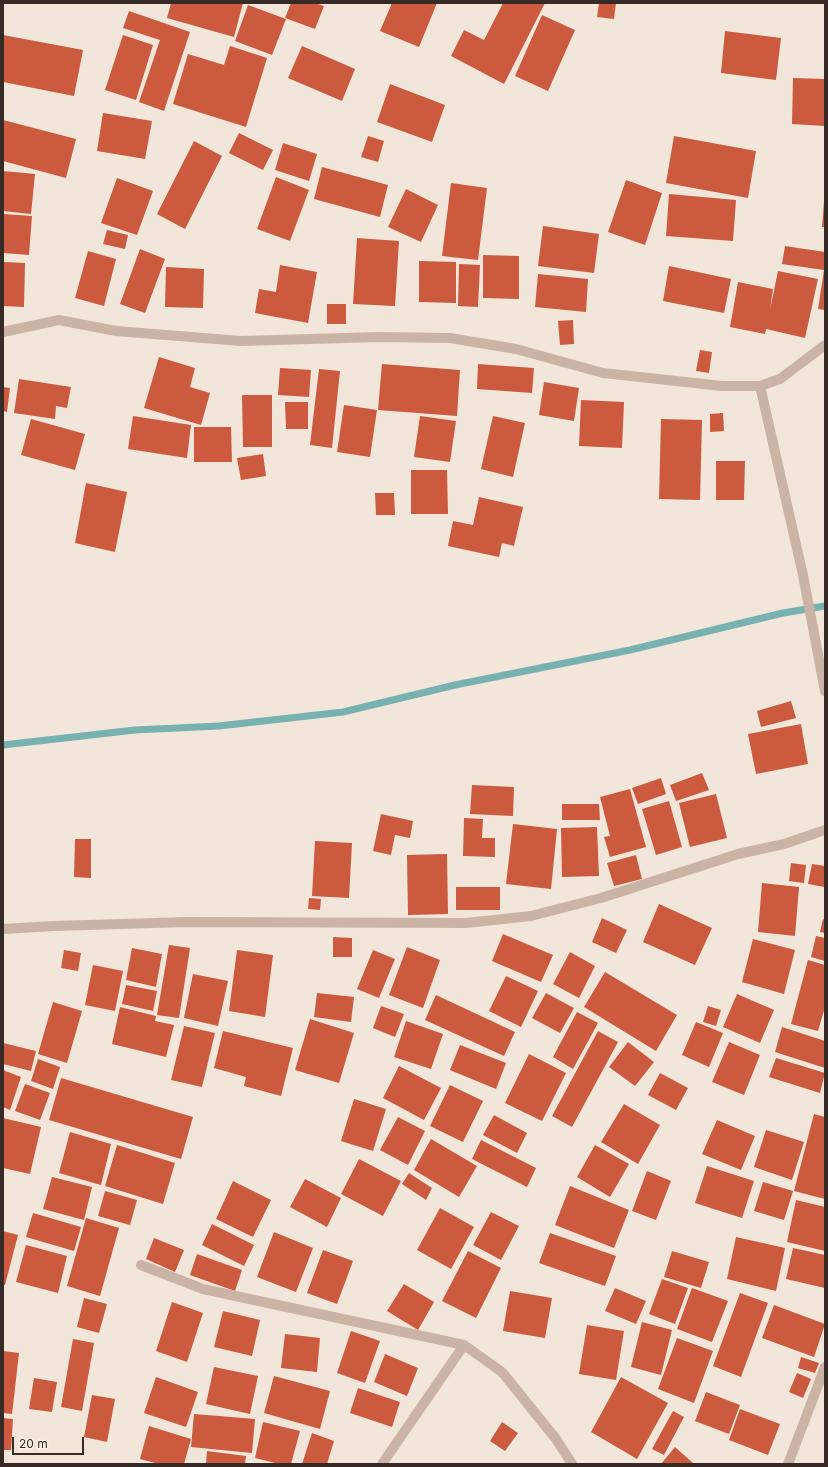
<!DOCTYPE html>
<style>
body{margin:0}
#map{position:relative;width:828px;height:1467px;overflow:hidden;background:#f2e5d9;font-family:Inter,sans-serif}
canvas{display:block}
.frame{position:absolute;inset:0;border:4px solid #362b27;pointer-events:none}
.scale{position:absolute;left:12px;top:1437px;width:72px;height:18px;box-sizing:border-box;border:2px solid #362b27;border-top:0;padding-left:5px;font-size:12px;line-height:14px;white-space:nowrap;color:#362b27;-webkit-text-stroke:3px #faf0e6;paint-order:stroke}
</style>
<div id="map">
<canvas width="828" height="1467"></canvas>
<div class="frame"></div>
<div class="scale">20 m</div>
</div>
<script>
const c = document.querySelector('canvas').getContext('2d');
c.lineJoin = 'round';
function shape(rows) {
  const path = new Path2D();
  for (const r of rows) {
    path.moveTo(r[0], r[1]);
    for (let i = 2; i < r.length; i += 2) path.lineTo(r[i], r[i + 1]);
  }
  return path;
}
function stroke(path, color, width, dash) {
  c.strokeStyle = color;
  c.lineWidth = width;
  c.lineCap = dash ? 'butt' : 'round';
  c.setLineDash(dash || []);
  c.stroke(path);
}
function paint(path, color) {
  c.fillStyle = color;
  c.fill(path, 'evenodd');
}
stroke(shape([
 [3,745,135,730,219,726,343,712,455,685,630,650,783,613,825,606]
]), '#77b1b0', 7);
paint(shape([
 [171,3,243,3,234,37,167,18],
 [291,3,315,3,324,6,315,29,285,18],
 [392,3,437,3,419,47,380,31],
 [503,3,545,3,504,84,451,56,464,30,484,40],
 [599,3,616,3,614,19,597,17],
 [248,5,286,19,272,55,235,41],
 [129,11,190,32,164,111,139,102,160,40,123,28],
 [542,15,575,30,548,91,515,76],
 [725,31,781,38,776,80,721,73],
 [3,35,83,50,74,96,3,82],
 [123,35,153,45,136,100,105,90],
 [230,46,267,58,246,127,173,104,188,54,224,65],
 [302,46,355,69,342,101,288,78],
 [793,78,825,79,825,126,792,124],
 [390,84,445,105,432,142,377,122],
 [103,113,152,121,145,159,97,151],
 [3,120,76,139,66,178,3,161],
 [239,133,273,150,263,170,229,153],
 [368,136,384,141,378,162,361,157],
 [674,136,756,151,748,198,666,183],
 [194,141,222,156,185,229,157,214],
 [283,143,317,154,309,181,275,170],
 [322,167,388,185,380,217,314,199],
 [3,171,35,174,31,214,3,211],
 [276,177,309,190,290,241,257,229],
 [117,178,153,191,137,235,101,223],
 [626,180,662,193,645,245,608,232],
 [451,183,487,188,478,260,442,256],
 [406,189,438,205,421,242,388,227],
 [669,194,736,200,733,241,666,236],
 [824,201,825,201,825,227,822,227],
 [3,214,32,216,29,255,3,253],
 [543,226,599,234,594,273,538,266],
 [107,230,128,235,125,249,103,244],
 [357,238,399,241,395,306,353,304],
 [785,246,825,252,825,310,818,309,824,270,782,264],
 [140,249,165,259,145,313,120,304],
 [88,251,116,259,104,306,75,298],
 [483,255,519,256,519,299,483,298],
 [419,261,456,262,456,303,419,302],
 [3,262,25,263,24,307,3,306],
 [459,264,480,265,478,307,458,306],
 [280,265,317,272,308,323,255,313,259,289,276,292],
 [669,266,731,279,724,313,663,301],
 [166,267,204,269,203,308,165,307],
 [778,271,818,279,805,338,766,329,765,334,730,327,738,282,773,289,770,310],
 [538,274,588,279,586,312,535,307],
 [327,304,346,304,346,324,327,324],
 [573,320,574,344,560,345,558,321],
 [700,350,712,352,709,373,696,371],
 [159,357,195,368,190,387,210,393,201,425,144,408],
 [382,364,460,370,457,416,378,410],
 [478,364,534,368,532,393,477,389],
 [280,368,311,370,309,397,278,395],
 [319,369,340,371,332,448,310,445],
 [19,379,71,387,67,408,56,406,55,419,14,413],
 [544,382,579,388,574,421,539,415],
 [3,387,10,388,7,412,3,411],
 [242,395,272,395,272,447,243,447],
 [581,400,624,402,622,448,579,446],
 [285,402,308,402,308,429,286,429],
 [344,405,377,410,370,457,337,452],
 [723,413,724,431,710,432,710,414],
 [133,416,191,425,187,458,128,449],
 [420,416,456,421,450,462,414,457],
 [493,416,525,423,513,477,481,469],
 [31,419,85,434,75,470,21,455],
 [661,419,702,420,700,500,659,499],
 [194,427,231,427,232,462,194,462],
 [263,454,266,476,241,480,237,458],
 [716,461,745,461,744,500,716,500],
 [411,470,447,470,448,514,411,514],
 [86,483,127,492,115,552,75,543],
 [375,493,394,493,395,515,376,515],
 [479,497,523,507,514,546,502,543,499,557,448,546,453,521,473,525],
 [791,701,796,718,761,727,757,711],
 [801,724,808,764,756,774,748,734],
 [702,773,709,790,676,801,670,785],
 [661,778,666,794,638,804,632,788],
 [472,785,514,787,513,816,470,814],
 [630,789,646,847,610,857,604,837,610,836,600,797],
 [716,794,727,838,690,847,679,803],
 [669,801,682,847,656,855,642,809],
 [562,804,599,804,600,820,562,820],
 [381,814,413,821,410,838,395,835,391,855,373,851],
 [464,818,483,819,482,838,495,838,495,857,463,856],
 [513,824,557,829,551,889,506,884],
 [597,827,599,876,562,877,561,828],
 [75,839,91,839,91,878,74,877],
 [315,841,352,843,349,898,312,896],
 [447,854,448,914,408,915,407,855],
 [636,855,642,879,614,886,607,863],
 [791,863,806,865,804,883,789,881],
 [812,864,825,866,825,887,808,884],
 [762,883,799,887,795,936,758,932],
 [456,887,500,887,500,910,456,910],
 [309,898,321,899,320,910,308,909],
 [659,904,712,928,695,965,643,942],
 [602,918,627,930,616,953,592,942],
 [823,919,825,920,825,933,820,932],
 [503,934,553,955,541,982,492,961],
 [816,936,825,938,825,961,811,957],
 [333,937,352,938,352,957,333,957],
 [753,939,795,950,784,994,742,982],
 [169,945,190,948,179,1018,157,1015],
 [407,947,440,960,423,1008,389,995],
 [132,948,162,954,156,987,126,980],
 [64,950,81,953,78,971,61,968],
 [237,950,273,955,265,1017,229,1011],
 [373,950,395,959,379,998,357,989],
 [570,952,595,966,579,998,553,984],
 [808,960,825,965,825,1007,818,1031,791,1024],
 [93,965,123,971,115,1011,85,1005],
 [605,972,677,1015,656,1051,584,1007],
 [193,974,228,981,218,1026,184,1018],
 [506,976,538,991,521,1027,489,1011],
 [126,985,157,991,153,1011,122,1004],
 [317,993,354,997,351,1022,314,1017],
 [546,993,574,1008,560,1033,532,1018],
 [737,994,774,1010,760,1043,723,1027],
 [436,995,515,1032,504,1056,425,1020],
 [53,1002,82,1011,67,1063,38,1054],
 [381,1006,404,1014,395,1037,373,1028],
 [708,1006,721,1010,716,1026,703,1022],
 [120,1007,156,1016,155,1021,174,1025,166,1057,112,1044],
 [577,1012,598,1023,573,1069,553,1057],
 [310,1019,354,1033,339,1083,295,1070],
 [406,1021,443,1034,431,1069,394,1057],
 [696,1022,723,1033,709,1067,682,1055],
 [184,1026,215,1033,202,1087,171,1080],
 [782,1027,825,1041,825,1068,775,1052],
 [223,1031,293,1048,281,1096,244,1086,246,1077,214,1068],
 [598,1031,618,1042,572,1127,552,1116],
 [628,1042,654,1062,635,1086,609,1067],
 [729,1042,760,1055,744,1095,712,1082],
 [3,1043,36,1051,31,1071,3,1064],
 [460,1045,506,1063,496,1089,450,1070],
 [529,1054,566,1073,542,1121,505,1103],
 [776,1058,825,1073,820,1093,769,1077],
 [38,1059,60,1067,53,1089,31,1081],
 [399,1066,441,1088,424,1120,383,1098],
 [3,1070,21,1077,10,1110,3,1107],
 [660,1073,688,1088,676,1110,648,1095],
 [61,1078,193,1117,181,1159,49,1120],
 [25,1084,50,1093,40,1120,15,1111],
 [450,1085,483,1101,463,1142,430,1126],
 [354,1099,386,1109,373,1151,341,1141],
 [624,1104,660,1125,638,1164,601,1142],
 [814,1114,825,1117,825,1199,794,1191],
 [494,1115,527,1133,517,1153,483,1135],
 [398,1117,425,1131,408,1165,380,1150],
 [3,1118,41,1127,30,1174,3,1168],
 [717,1120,755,1136,741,1170,702,1154],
 [766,1130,804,1142,792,1180,754,1167],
 [70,1132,111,1144,101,1185,59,1173],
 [431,1139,477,1166,459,1197,414,1170],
 [481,1140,536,1168,527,1187,472,1159],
 [117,1145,175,1163,163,1204,105,1186],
 [595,1145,629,1164,610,1197,577,1177],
 [359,1159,401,1181,383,1216,341,1194],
 [707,1166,754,1181,742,1218,695,1203],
 [647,1171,671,1181,656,1220,632,1211],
 [409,1173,432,1188,426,1200,402,1184],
 [52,1177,92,1187,84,1220,43,1209],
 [305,1179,341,1198,327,1227,290,1207],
 [233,1181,271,1200,253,1237,216,1219],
 [763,1182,793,1191,784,1220,754,1211],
 [570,1186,629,1210,614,1248,555,1225],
 [105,1191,137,1200,130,1225,98,1216],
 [796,1200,825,1207,825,1251,787,1242],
 [440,1208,474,1227,451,1269,417,1250],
 [491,1212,519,1226,501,1260,473,1245],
 [33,1213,81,1227,74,1251,26,1237],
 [86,1218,119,1228,100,1296,67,1286],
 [212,1224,254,1245,244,1266,202,1245],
 [3,1231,18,1235,5,1285,3,1285],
 [274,1232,313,1248,296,1292,257,1277],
 [550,1233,616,1256,605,1286,539,1263],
 [736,1237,785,1248,776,1291,727,1279],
 [154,1238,184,1250,175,1272,146,1259],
 [26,1245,67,1256,58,1293,16,1282],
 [793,1248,825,1255,825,1288,786,1279],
 [323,1250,353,1261,337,1304,307,1293],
 [468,1251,501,1268,476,1318,442,1301],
 [672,1251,709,1262,701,1288,664,1277],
 [197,1254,242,1270,235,1291,190,1275],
 [662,1279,688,1288,675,1324,649,1314],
 [404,1284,434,1302,418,1330,387,1311],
 [615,1288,646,1301,636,1324,605,1311],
 [692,1288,728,1301,712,1342,677,1329],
 [510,1291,552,1298,545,1338,503,1331],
 [740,1293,768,1303,741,1377,713,1366],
 [84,1298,107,1304,99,1333,77,1327],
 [172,1302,203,1313,187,1362,156,1351],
 [774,1305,825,1324,814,1357,762,1338],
 [223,1311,260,1320,252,1356,214,1347],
 [642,1322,672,1330,661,1375,631,1367],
 [587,1325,624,1331,616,1380,579,1374],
 [351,1331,380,1341,365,1383,337,1373],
 [285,1334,320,1338,317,1372,281,1368],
 [677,1338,713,1351,694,1403,658,1389],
 [73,1339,94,1343,82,1411,61,1407],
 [3,1351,19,1353,12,1414,3,1413],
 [385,1354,418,1368,407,1396,374,1382],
 [801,1357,819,1363,815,1373,798,1368],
 [214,1367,258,1376,250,1414,206,1404],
 [797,1373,811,1379,803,1398,789,1392],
 [274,1376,330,1391,320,1429,264,1413],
 [156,1377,198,1392,186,1427,144,1413],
 [621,1377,668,1403,637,1459,591,1432],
 [34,1378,57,1382,52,1412,29,1409],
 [358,1388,400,1402,392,1427,350,1413],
 [706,1392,740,1405,729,1434,695,1421],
 [92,1395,115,1399,107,1442,84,1437],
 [740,1409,780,1424,768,1455,729,1440],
 [673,1411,684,1417,664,1455,652,1449],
 [194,1414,255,1419,252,1453,191,1447],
 [3,1418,13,1419,11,1450,3,1450],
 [263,1422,300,1431,291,1464,279,1464,255,1458],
 [502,1422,518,1433,505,1451,490,1441],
 [149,1426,191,1439,184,1464,159,1464,140,1459],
 [312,1433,334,1441,327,1464,302,1464],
 [675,1447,694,1464,661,1464],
 [207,1451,246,1456,245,1464,206,1464]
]), '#cb5a3f');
stroke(shape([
 [3,332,59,320,116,331,241,341,379,337,450,338,516,349,603,373,722,386,760,386,780,379,825,345],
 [760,386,803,575,825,691],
 [3,929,54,926,187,922,466,923,531,916,601,898,738,854,784,844,825,830],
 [141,1265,203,1289,464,1345,502,1372,556,1439,572,1464],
 [382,1464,464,1345],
 [788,1464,825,1367]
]), '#cbb4a5', 10);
</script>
